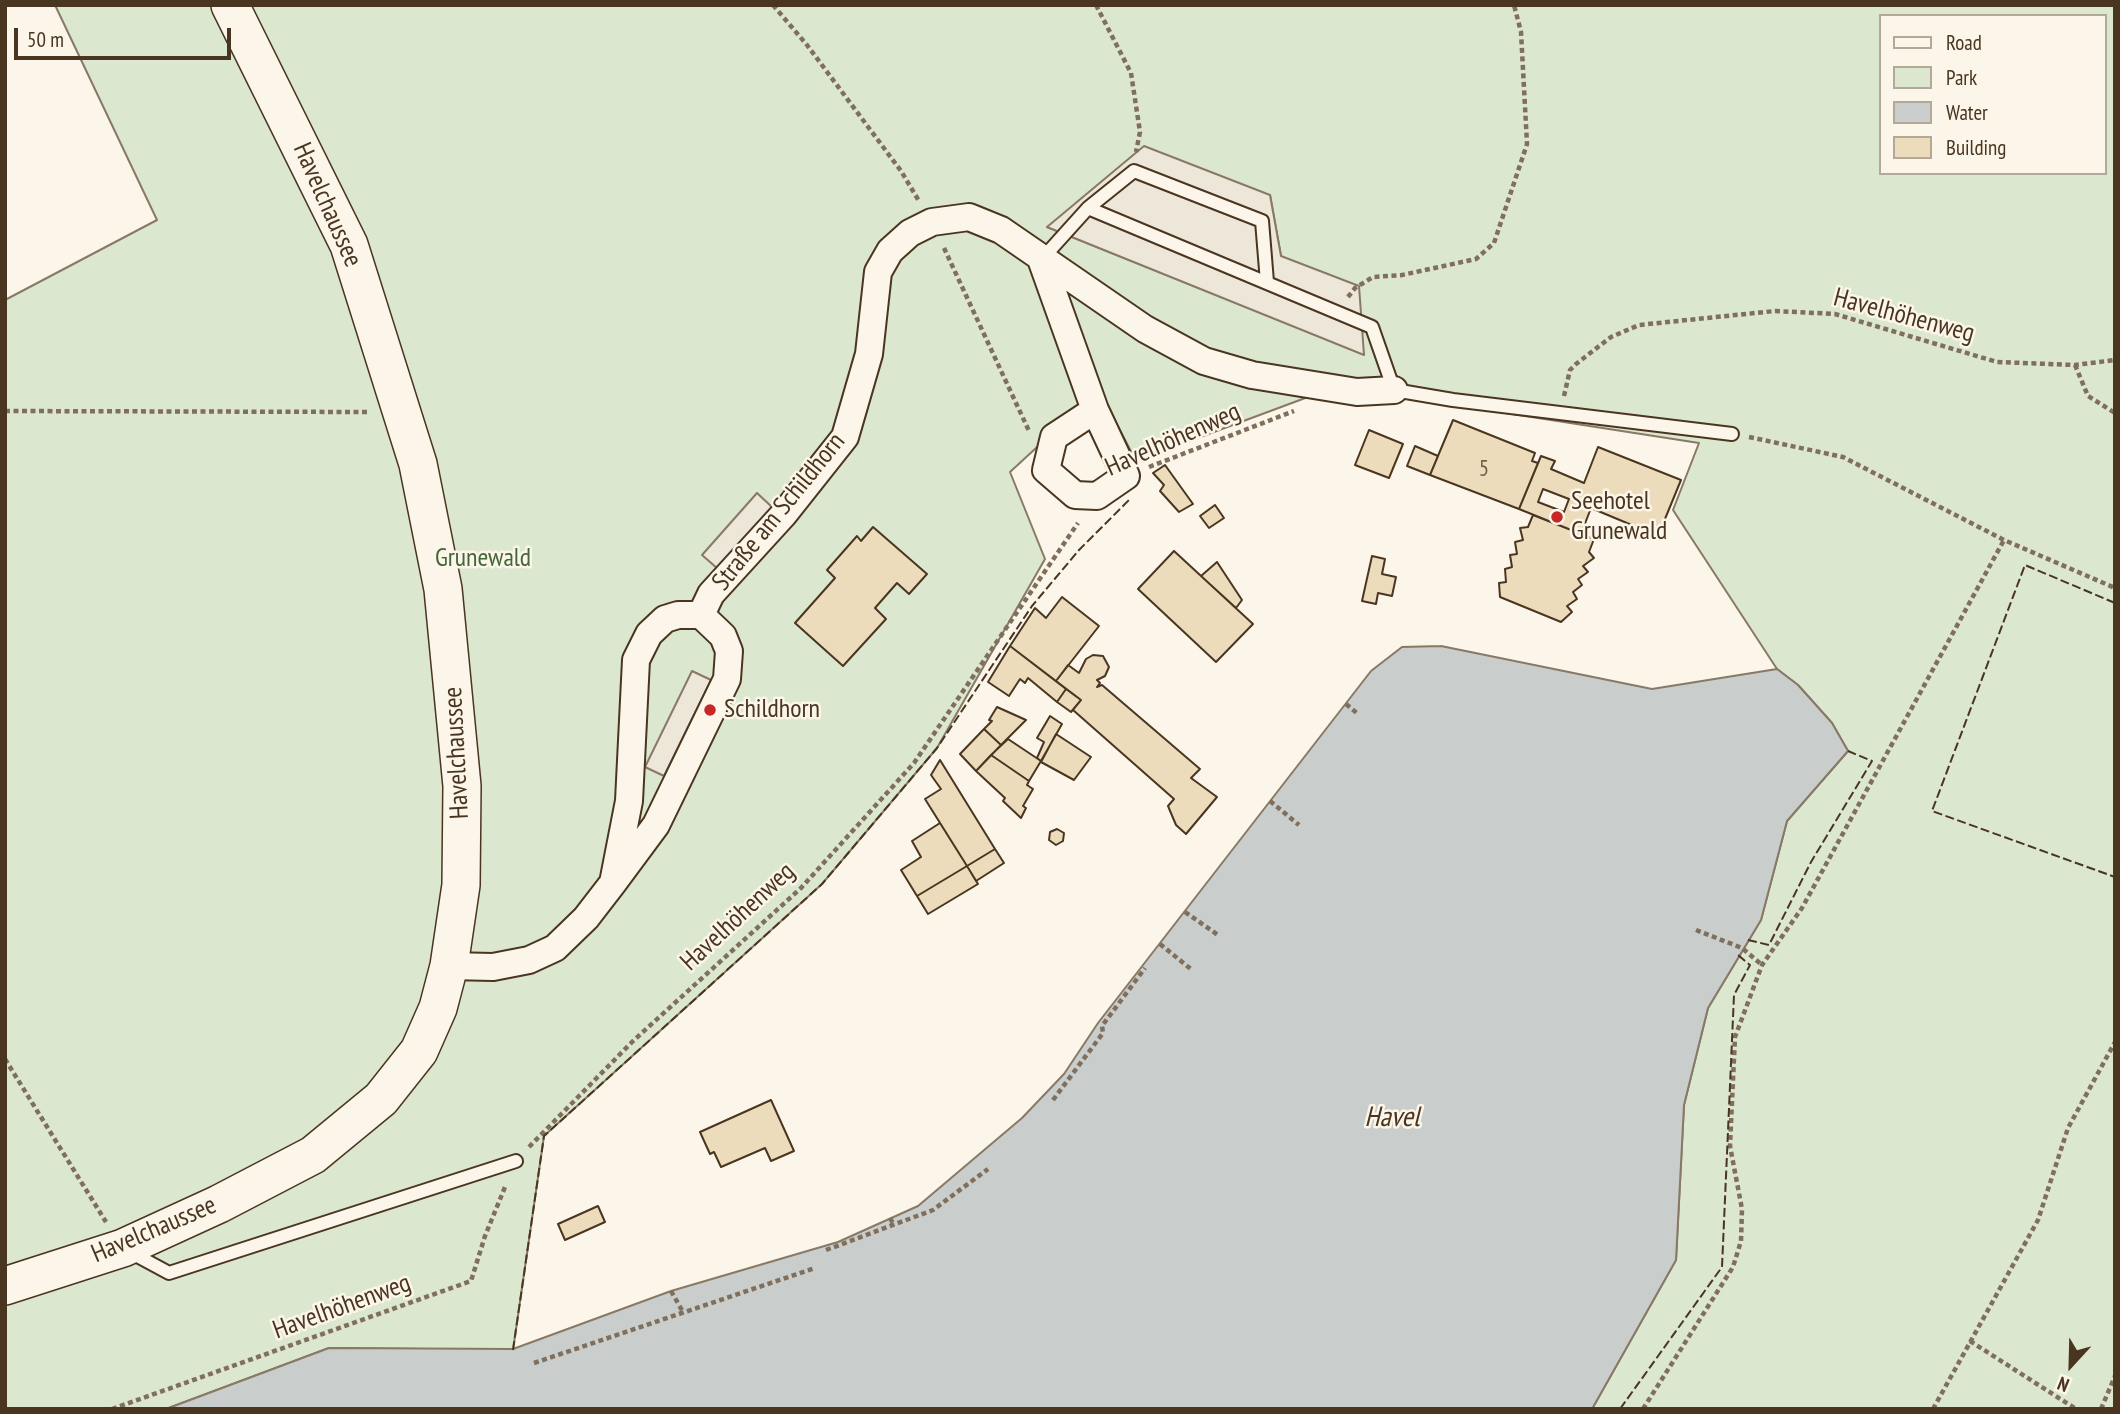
<!DOCTYPE html>
<meta charset="utf-8">
<style>
body{margin:0}
#map{position:relative;width:2120px;height:1414px;overflow:hidden;background:#fbf6e9;font-family:"PT Sans Narrow",sans-serif}
canvas{display:block}
.frame{position:absolute;inset:0;border:7px solid #4a3520;pointer-events:none}
.legend{position:absolute;left:1879px;top:14px;width:228px;height:161px;box-sizing:border-box;background:#fbf6e9;border:2px solid #b4a999;margin:0;padding:9px 12px;list-style:none;font-size:21px;color:#4a3520}
.legend li{display:flex;align-items:center;gap:14px;height:35px}
.legend b{width:35px;border:2px solid #b4a999}
.north{position:absolute;left:2036px;top:1330px;width:70px;height:70px;-webkit-text-stroke:5px #fbf6e9;paint-order:stroke;rotate:202deg;font-size:19px;font-weight:700;line-height:28px;text-align:center;color:#4a3520}
.north::after{content:'';display:block;margin:auto;width:24px;height:32px;background:#4a3520;clip-path:polygon(50% 0,100% 100%,50% 72%,0 100%)}
.scale{position:absolute;left:14px;top:28px;width:217px;height:32px;box-sizing:border-box;border:4px solid #4a3520;border-top:0;padding-left:9px;font-size:21px;line-height:24px;white-space:nowrap;color:#4a3520;-webkit-text-stroke:5px #fbf6e9;paint-order:stroke}
</style>
<div id="map">
<canvas width="2120" height="1414"></canvas>
<div class="frame"></div>
<ul class="legend">
<li><b style="height:9px;background:#fbf6e9"></b>Road</li>
<li><b style="height:19px;background:#dce7d0"></b>Park</li>
<li><b style="height:19px;background:#c9cecd"></b>Water</li>
<li><b style="height:19px;background:#ecdcbc"></b>Building</li>
</ul>
<div class="north">N</div>
<div class="scale">50 m</div>
</div>
<script>
const c = document.querySelector('canvas').getContext('2d');
c.lineJoin = 'round';
function paint(path, color) {
  c.fillStyle = color;
  c.fill(path, 'evenodd');
}
function shape(rows) {
  const path = new Path2D();
  for (const r of rows) {
    path.moveTo(r[0], r[1]);
    for (let i = 2; i < r.length; i += 2) path.lineTo(r[i], r[i + 1]);
  }
  return path;
}
function stroke(path, color, width, dash) {
  c.strokeStyle = color;
  c.lineWidth = width;
  c.lineCap = dash ? 'butt' : 'round';
  c.setLineDash(dash || []);
  c.stroke(path);
}
function write(font, color, halo, rows, align = 'center') {
  c.font = font + ' "PT Sans Narrow",sans-serif';
  c.lineWidth = 5;
  c.setLineDash([]);
  c.textBaseline = 'middle';
  c.strokeStyle = halo;
  c.fillStyle = color;
  for (const [text, x, y, turn = 0] of rows) {
    c.save();
    c.translate(x, y);
    c.rotate((+turn || 0) * Math.PI / 180);
    c.textAlign = isNaN(turn) ? turn : align;
    if (halo) c.strokeText(text, 0, 0);
    c.fillText(text, 0, 0);
    c.restore();
  }
}
const green = shape([
 [55,5,2115,5,2115,1409,1592,1409,1676,1260,1684,1105,1708,1008,1761,920,1787,821,1848,751,1832,723,1798,685,1777,669,1673,510,1699,443,1409,398,1308,397,1136,461,1099,390,1010,472,1045,559,937,748,822,884,544,1136,513,1350,329,1348,166,1409,5,1409,5,300,157,220,55,5],
 [1880,16,2104,16,2104,173,1880,173,1880,16],
 [1270,195,1281,256,1364,354,1047,227,1270,195]
]);
paint(green, '#dce7d0');
stroke(green, '#887966', 2);
const parking = shape([
 [1144,146,1270,195,1281,256,1359,286,1364,355,1047,227,1144,146],
 [757,493,773,508,718,569,702,555,757,493],
 [692,671,711,680,664,776,645,767,692,671]
]);
paint(parking, '#ede7d9');
stroke(parking, '#887966', 2);
const water = shape([
 [1441,646,1652,689,1777,669,1798,685,1832,723,1848,751,1787,821,1761,920,1708,1008,1684,1105,1676,1260,1592,1409,166,1409,329,1348,513,1349,671,1291,838,1242,918,1206,1022,1118,1064,1074,1098,1023,1371,671,1402,647,1441,646]
]);
paint(water, '#c9cecd');
stroke(water, '#887966', 2);
const building = shape([
 [1453,420,1535,453,1532,461,1538,463,1519,509,1430,475,1453,420],
 [1369,430,1403,444,1389,478,1355,465,1369,430],
 [1415,446,1438,456,1430,475,1407,466,1415,446],
 [1598,447,1681,480,1658,536,1591,508,1581,534,1519,509,1541,456,1555,461,1551,469,1584,483,1598,447],
 [1543,489,1569,499,1564,512,1538,502,1543,489],
 [1165,465,1193,504,1179,512,1160,491,1164,485,1153,473,1165,465],
 [1215,505,1224,518,1209,528,1200,516,1215,505],
 [1533,515,1594,539,1589,552,1594,558,1583,566,1588,572,1578,579,1582,585,1573,592,1577,599,1567,606,1572,612,1561,622,1500,597,1499,583,1506,582,1505,569,1512,567,1510,555,1517,554,1515,542,1523,540,1520,528,1528,527,1533,515],
 [873,527,927,574,909,594,897,583,875,608,886,619,843,666,795,623,835,578,827,570,857,536,861,541,873,527],
 [1174,551,1253,624,1216,662,1138,589,1174,551],
 [1372,556,1385,559,1382,574,1396,577,1392,596,1378,593,1376,604,1362,601,1372,556],
 [1217,562,1242,600,1236,608,1201,576,1217,562],
 [1062,597,1099,626,1056,681,1010,646,1035,608,1046,618,1062,597],
 [1010,646,1066,689,1057,702,1028,678,1025,683,1020,679,1009,696,988,682,1010,646],
 [1093,655,1103,656,1109,667,1105,676,1097,680,1100,683,1097,687,1102,685,1200,769,1191,778,1217,797,1186,834,1176,825,1168,806,1174,799,1073,710,1081,700,1056,681,1068,665,1079,673,1086,659,1093,655],
 [1066,689,1081,700,1071,712,1057,702,1066,689],
 [997,707,1026,720,1001,745,984,729,992,721,989,720,997,707],
 [1050,716,1062,724,1041,761,1037,758,1044,742,1037,738,1050,716],
 [984,729,1001,745,976,771,960,754,984,729],
 [1056,734,1091,757,1074,780,1041,762,1056,734],
 [1008,739,1041,761,1029,781,991,755,1008,739],
 [991,755,1029,781,1027,785,1033,789,1023,806,1026,808,1021,818,1003,801,1005,798,976,771,991,755],
 [940,760,995,849,967,866,925,799,941,789,931,775,940,760],
 [940,823,967,866,917,896,901,870,921,857,912,841,940,823],
 [1057,829,1064,833,1063,841,1056,845,1049,840,1050,832,1057,829],
 [995,849,1004,863,976,881,967,866,995,849],
 [967,866,978,884,928,914,917,896,967,866],
 [771,1100,794,1151,771,1161,765,1148,721,1167,714,1152,710,1154,700,1132,771,1100],
 [598,1206,605,1222,565,1240,558,1224,598,1206]
]);
paint(building, '#ecdcbc');
stroke(building, '#4a3520', 2);
const lane = shape([
 [1088,208,1134,171,1262,221,1267,282],
 [1042,259,1088,208,1372,327,1394,390,1453,400,1732,434],
 [130,1252,169,1273,516,1161]
]);
const street = shape([
 [1041,259,1095,410,1126,476,1097,496,1075,495,1046,470,1054,437,1095,410],
 [701,615,711,594,784,514,845,437,869,354,878,272,890,251,910,233,932,222,969,217,1001,230,1145,329,1204,361,1252,375,1357,392,1394,390],
 [449,966,493,967,529,960,555,948,586,918,613,883,656,825,727,679,729,651,723,636,701,615,678,615,665,619,649,634,636,660,629,801,613,883]
]);
const secondary = shape([
 [5,1286,123,1248,219,1204,313,1155,381,1099,419,1051,438,1008,449,966,461,885,462,786,443,589,418,464,349,245,230,5]
]);
stroke(lane, '#4a3520', 16);
stroke(street, '#4a3520', 30);
stroke(secondary, '#4a3520', 40);
stroke(shape([
 [773,5,807,45,901,171,919,201],
 [1096,5,1131,73,1140,132,1136,152],
 [944,248,1029,431],
 [1348,297,1355,288,1373,277,1402,275,1476,259,1494,243,1527,144,1521,32,1514,5],
 [2075,365,2088,396,2115,413],
 [1564,396,1570,370,1576,364,1611,337,1639,325,1775,311,1835,314,1997,362,2075,365,2115,360],
 [5,411,370,412],
 [1749,437,1843,457,2004,540,2115,588],
 [1149,467,1294,411],
 [1346,704,1358,714],
 [1270,801,1299,825],
 [1185,912,1218,935],
 [1696,930,1742,948,1762,965],
 [1160,944,1192,970],
 [5,1059,106,1222],
 [1053,1100,1103,1033,1102,1026,1145,968],
 [529,1147,633,1041,801,888,914,763,1078,523],
 [890,1218,894,1225],
 [826,1250,933,1210,988,1169],
 [671,1291,683,1312],
 [1970,1341,2076,1409],
 [534,1363,815,1268],
 [112,1409,471,1281,485,1236,505,1187],
 [1643,1409,1733,1267,1741,1241,1742,1209,1730,1146,1735,1037,1762,965,1802,908,2004,540],
 [1933,1409,2038,1220,2068,1128,2115,1042],
 [2101,1409,2115,1376]
]), '#7f6f5c', 4.5, [5, 3.5]);
stroke(lane, '#fbf6e9', 12);
stroke(street, '#fbf6e9', 26);
stroke(secondary, '#fbf6e9', 37);
stroke(shape([
 [2115,603,2025,565,1932,811,2115,877],
 [1748,940,1769,945,1811,862,1872,761,1848,751],
 [513,1350,544,1136,822,884,937,748,1032,606,1079,550,1130,499],
 [1620,1409,1722,1267,1734,995,1750,965,1738,955]
]), '#4a3520', 2, [9, 3.5]);
for (const [x, y, r, color] of [
 [1557,517,7,"#c62828"],
 [710,710,7,"#c62828"]
]) {
  const dot = new Path2D();
  dot.arc(x, y, r, 0, 2 * Math.PI);
  c.fillStyle = color;
  c.fill(dot);
  stroke(dot, '#fbf6e9', 2.5);
}
write('23px', '#725f47', null, [
 ["5",1484,469]
]);
write('26px', '#4a3520', '#fbf6e9', [
 ["Havelchaussee",327,205,66],
 ["Havelhöhenweg",1904,316,15],
 ["Havelhöhenweg",1173,440,-24],
 ["Straße am Schildhorn",779,512,-51],
 ["Havelchaussee",457,753,-93],
 ["Havelhöhenweg",738,917,-43],
 ["Havelchaussee",154,1230,-23],
 ["Havelhöhenweg",342,1307,-20]
]);
write('26px', '#4a3520', '#fbf6e9', [
 ["Seehotel",1571,502],
 ["Grunewald",1571,532],
 ["Schildhorn",724,710]
], 'left');
write('26px', '#436837', '#fbf6e9', [
 ["Grunewald",483,559]
]);
write('italic 28px', '#4a3520', '#fbf6e9', [
 ["Havel",1392,1118]
]);
</script>
